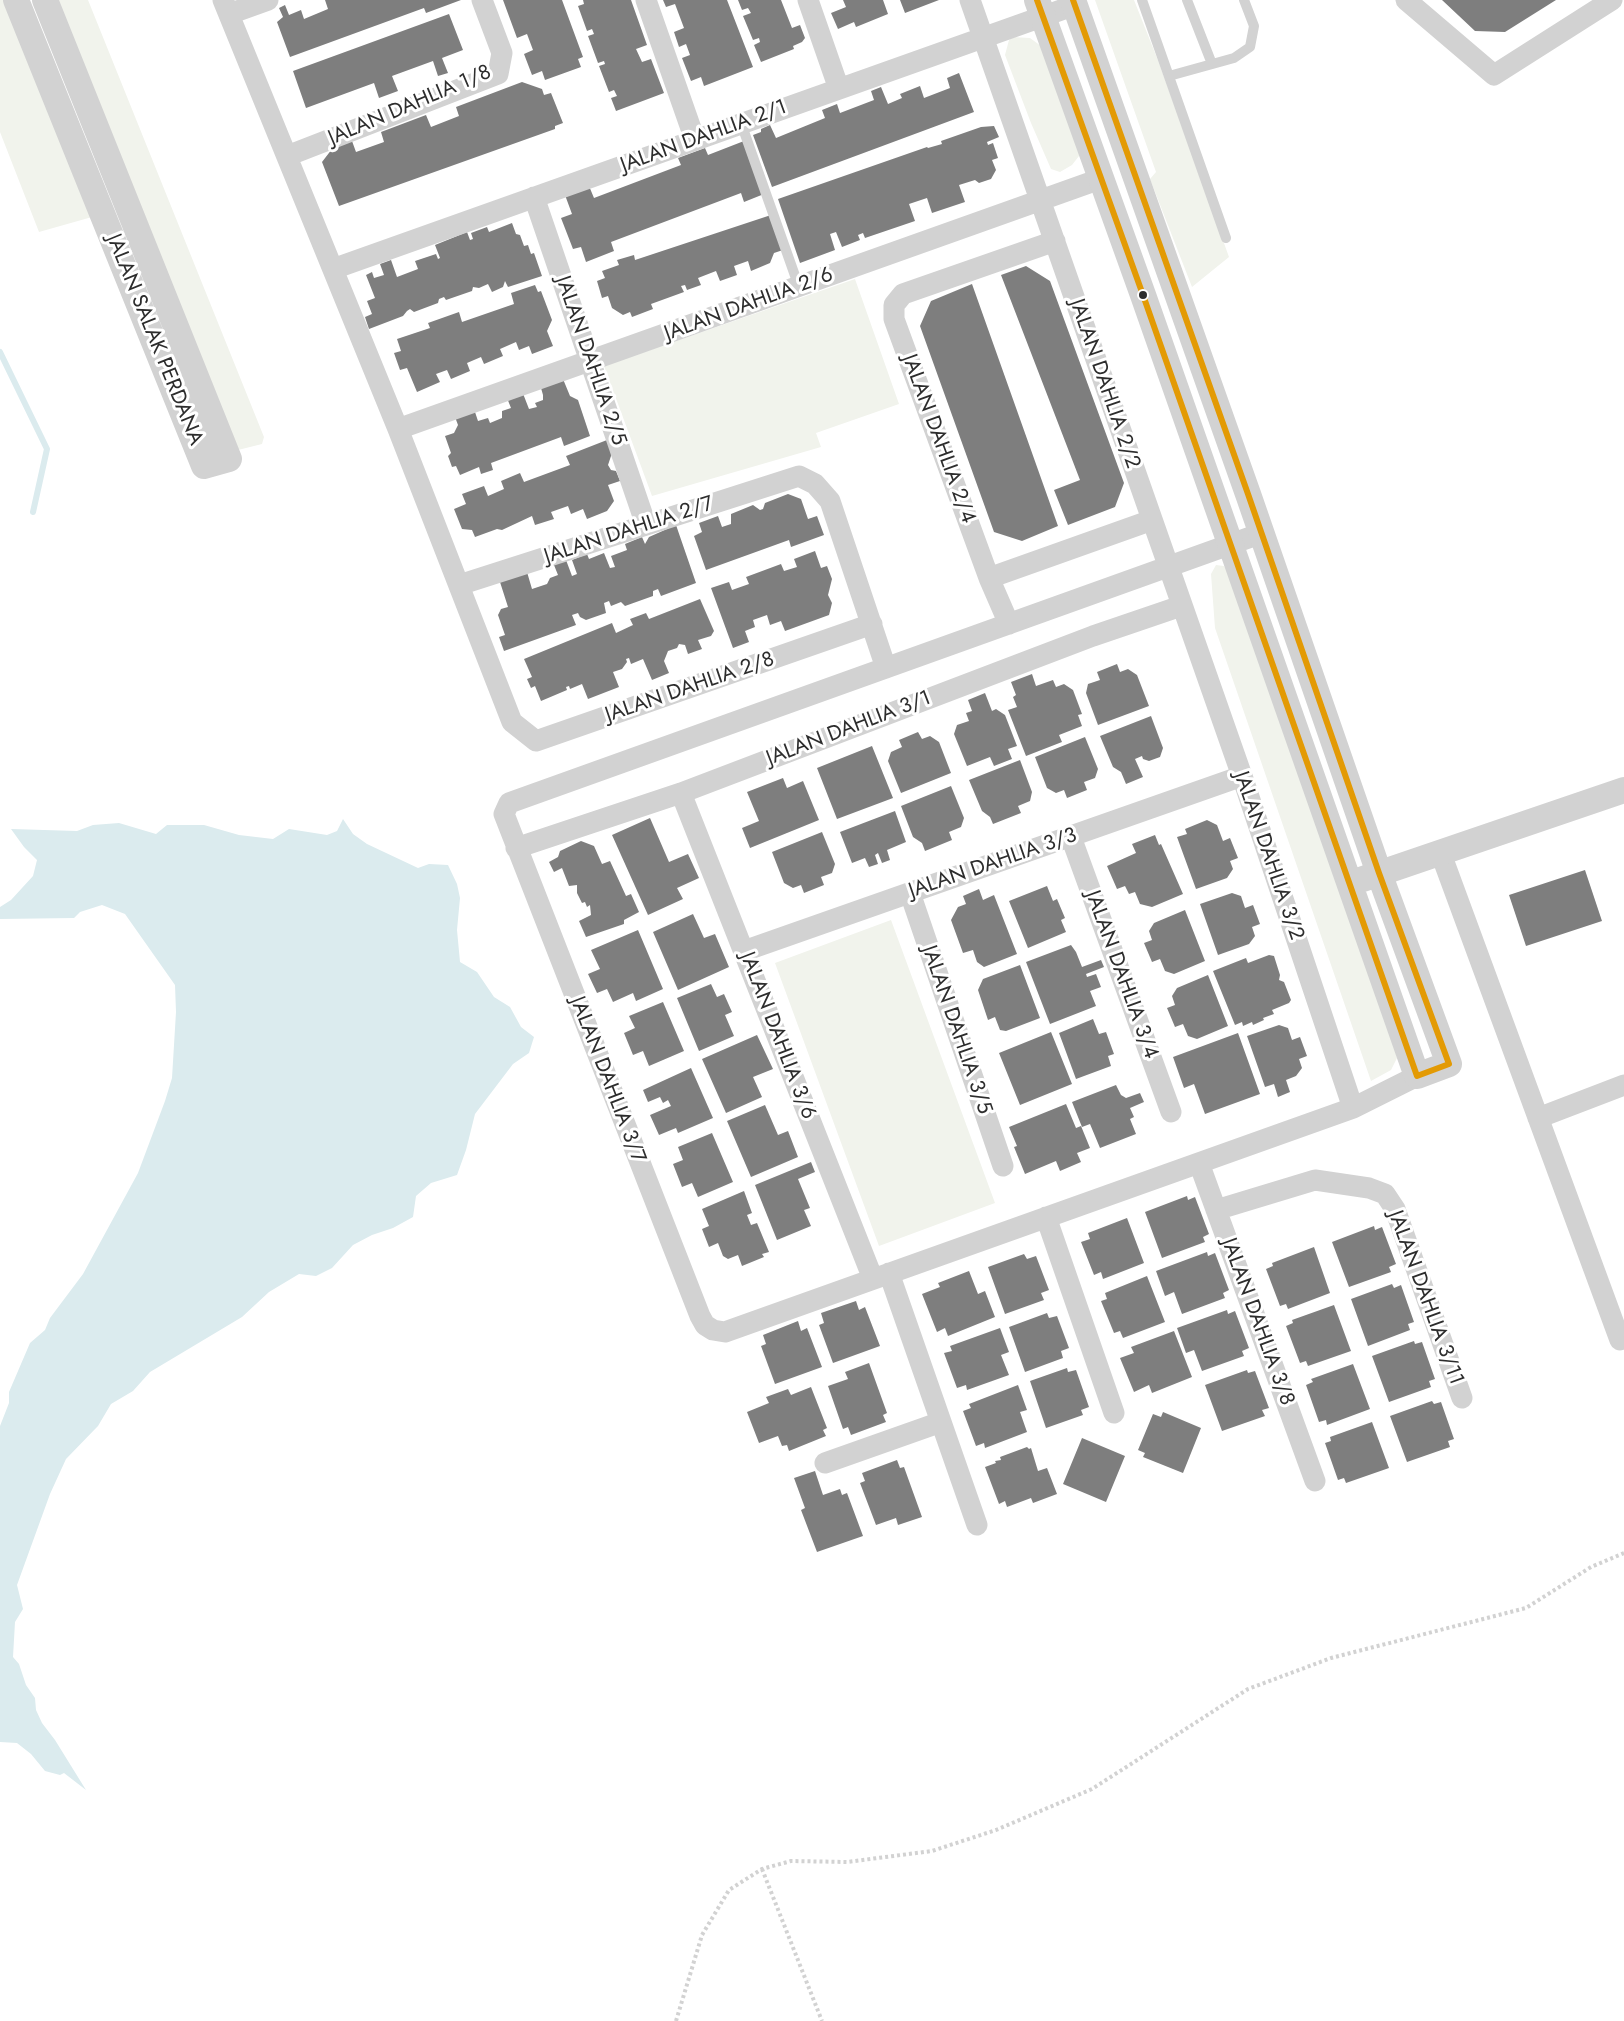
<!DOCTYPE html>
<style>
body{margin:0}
canvas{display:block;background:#fff}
</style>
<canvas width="1624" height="2021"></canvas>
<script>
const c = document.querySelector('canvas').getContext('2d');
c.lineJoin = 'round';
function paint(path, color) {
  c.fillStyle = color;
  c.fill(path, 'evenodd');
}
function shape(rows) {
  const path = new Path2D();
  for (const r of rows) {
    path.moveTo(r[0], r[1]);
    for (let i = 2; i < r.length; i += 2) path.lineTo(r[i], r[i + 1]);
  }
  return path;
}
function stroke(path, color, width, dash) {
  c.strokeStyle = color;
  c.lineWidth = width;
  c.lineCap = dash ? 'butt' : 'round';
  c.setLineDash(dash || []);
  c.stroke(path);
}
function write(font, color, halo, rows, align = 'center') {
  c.font = font + ' Jost,sans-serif';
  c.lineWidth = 6;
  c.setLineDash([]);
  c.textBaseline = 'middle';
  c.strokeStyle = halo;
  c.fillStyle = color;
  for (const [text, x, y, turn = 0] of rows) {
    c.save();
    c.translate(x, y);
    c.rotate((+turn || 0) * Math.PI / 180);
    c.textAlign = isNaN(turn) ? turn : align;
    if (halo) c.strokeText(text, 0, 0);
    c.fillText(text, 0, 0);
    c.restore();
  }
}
paint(shape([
 [0,0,5,0,92,217,39,232,0,132],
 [57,0,88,0,264,437,262,444,238,450],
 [1095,0,1134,0,1159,63,1229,257,1192,287,1150,179,1156,172],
 [1012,37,1030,38,1041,46,1079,146,1079,156,1072,165,1060,172,1051,169,1031,123,1005,55,1009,40],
 [855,279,899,404,816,433,821,447,652,496,604,366],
 [1216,565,1224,566,1232,580,1388,1023,1397,1058,1391,1070,1371,1081,1215,628,1211,574],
 [891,920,995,1203,879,1246,775,963]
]), '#f1f3ec');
paint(shape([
 [343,819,353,834,367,844,418,868,429,864,448,865,457,884,460,898,457,930,460,962,477,972,494,997,510,1007,521,1027,534,1037,529,1053,513,1064,475,1114,466,1150,457,1175,431,1183,416,1196,413,1217,393,1228,372,1235,353,1245,332,1268,316,1276,299,1274,269,1292,242,1317,150,1372,133,1391,111,1404,98,1426,66,1459,50,1494,17,1585,23,1609,15,1622,13,1657,19,1664,26,1685,35,1698,36,1710,42,1723,55,1740,86,1790,64,1773,60,1775,45,1771,31,1754,17,1743,0,1742,0,1426,9,1403,9,1392,30,1343,45,1330,50,1318,83,1274,138,1173,165,1101,172,1078,176,1012,175,985,125,914,102,905,80,912,74,918,0,919,0,907,11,900,33,876,37,860,24,847,11,829,77,831,93,825,119,823,156,834,167,825,204,825,239,835,273,839,289,829,327,835,337,831]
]), '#dbebee');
stroke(shape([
 [0,352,47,449,33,512]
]), '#dbebee', 6);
paint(shape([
 [325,0,461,0,426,13,424,8,290,57,277,22,283,17,279,8,285,5,289,15,301,10,304,19,328,9],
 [503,0,562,0,583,57,578,59,581,67,545,80,542,71,532,75,524,54,533,50,527,34,517,38],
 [583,0,631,0,647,45,636,49,642,62,651,59,664,93,616,111,611,98,617,96,614,90,609,92,599,66,605,64,604,61,598,63,588,36,594,34,592,29,587,31,578,6,584,4],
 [663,0,727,0,753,67,704,86,701,77,691,81,682,58,690,55,686,44,679,47,674,32,684,28,675,4,666,7],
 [738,0,781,0,792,28,800,25,805,38,802,42,793,46,794,49,761,62,754,45,760,42,759,38,753,40,743,16,751,13,748,8,742,10],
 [843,0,883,0,888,14,856,27,854,22,838,29,831,13,846,7],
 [900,0,939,0,905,13],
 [1442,0,1556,0,1505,32,1475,31],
 [449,14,463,50,442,58,448,73,438,76,433,61,392,76,398,91,379,98,374,83,306,108,293,71],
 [959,73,974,112,772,187,753,135,761,132,761,129,770,125,776,138,825,118,822,110,837,104,840,113,874,100,871,91,881,87,888,104,902,98,900,94,920,86,924,98,950,88,947,78],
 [522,82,542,89,544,95,551,93,563,123,555,126,555,129,339,206,322,162,332,149,352,141,356,152,384,142,381,132,426,115,431,127,459,116,456,107],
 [994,126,999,137,987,142,988,145,993,143,998,158,992,160,996,170,991,179,979,183,975,180,959,185,965,202,932,213,927,198,909,204,915,221,865,238,863,233,858,235,860,240,842,247,836,232,830,234,835,250,800,263,778,199,927,147,928,148,942,144,941,141,981,127],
 [744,141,764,194,744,202,741,193,611,242,614,251,586,262,581,247,573,249,561,218,572,214,565,195,589,186,594,198,681,165,678,158,705,148,708,155],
 [771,215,783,250,774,253,770,263,751,271,748,261,734,266,737,275,720,281,716,271,698,278,701,285,687,290,685,285,681,286,684,292,651,304,653,309,632,317,630,312,623,315,612,308,608,296,602,298,597,281,605,278,602,271,619,265,617,260,634,255,635,260],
 [512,223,516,234,520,235,524,246,528,245,531,254,534,253,542,276,508,287,505,281,503,287,492,292,488,284,479,288,473,287,472,291,446,300,444,297,439,299,438,303,414,312,410,309,407,311,403,316,369,329,365,317,372,314,367,301,375,298,366,275,372,272,374,278,384,275,380,264,391,260,397,277,418,269,415,261,436,254,438,259,440,258,435,245,467,232,470,240,473,239,471,233,487,227,489,232],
 [1026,266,1050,281,1124,483,1115,507,1068,525,1054,490,1080,480,1001,275],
 [972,284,1058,526,1022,541,994,532,920,326,931,301],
 [535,285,538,292,541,291,552,320,547,331,553,346,532,354,529,346,519,350,516,342,500,349,503,356,484,364,481,357,467,363,470,371,451,379,447,370,436,374,440,382,417,392,407,368,400,370,394,353,401,351,397,339,430,328,428,323,459,312,462,322,514,304,511,293],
 [563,379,570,396,578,400,590,436,564,446,561,437,491,463,493,470,481,474,479,467,460,475,456,466,452,467,448,456,451,453,445,436,454,433,458,425,455,417,474,409,478,421,488,418,490,423,502,418,502,411,511,408,507,398,522,391,529,409,537,407,535,403,543,400,543,395,541,388],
 [607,440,612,453,608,465,611,470,616,471,620,481,608,485,614,501,607,511,587,519,583,509,571,514,568,506,551,512,554,519,535,525,532,516,502,530,497,529,475,537,472,530,462,529,454,509,466,504,462,494,484,486,488,496,504,489,501,481,520,473,524,482,570,465,566,456],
 [788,494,801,499,808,519,817,516,824,535,791,547,789,540,706,570,694,536,702,532,699,523,718,516,722,527,731,524,731,514,753,505,760,510,763,509,765,503],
 [676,525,696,583,661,596,658,589,653,591,653,596,625,606,621,602,611,606,609,601,604,603,606,613,586,620,580,617,578,613,572,615,576,625,504,651,499,637,505,635,498,615,501,609,508,607,500,582,527,572,532,589,547,584,550,578,558,575,554,565,566,560,572,576,577,574,572,560,587,554,589,559,604,553,610,568,615,567,611,556,627,550,625,544,642,537,645,544,649,537],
 [815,551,821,568,827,566,832,579,828,595,832,603,829,615,785,631,781,621,770,625,767,615,753,620,755,627,745,631,749,642,733,648,711,588,729,582,732,590,749,584,746,577,781,564,784,571,797,567,794,559],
 [700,599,714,631,711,636,698,640,702,649,688,654,685,645,679,644,677,648,668,651,664,661,669,673,652,680,643,659,631,664,629,658,626,659,627,662,622,669,613,672,619,687,588,699,582,684,570,689,569,686,566,687,567,690,541,701,535,686,531,688,527,679,532,677,524,659,612,623,616,633,633,625,630,619,646,613,649,619],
 [1117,664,1120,672,1128,669,1137,675,1149,706,1098,725,1086,693,1088,684,1100,680,1097,672],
 [1032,674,1036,686,1053,680,1056,687,1064,684,1073,690,1082,714,1078,715,1082,726,1059,735,1062,742,1026,756,1008,710,1017,707,1013,697,1016,695,1011,682],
 [985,693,992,711,996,709,1005,715,1017,746,1008,749,1012,759,994,766,990,757,967,766,954,734,957,725,969,721,966,713,972,711,968,700],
 [1151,716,1163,748,1160,757,1149,761,1143,759,1142,756,1135,759,1143,777,1126,784,1121,772,1113,767,1100,736],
 [918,732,922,739,930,736,939,742,951,773,901,793,888,761,891,752,902,747,899,740],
 [1085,737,1098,769,1095,778,1084,782,1087,790,1067,798,1064,790,1056,793,1047,788,1035,757],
 [872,746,893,798,837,819,817,768],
 [1020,760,1032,792,1030,801,1018,806,1021,813,993,824,990,817,982,811,969,780],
 [783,778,787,788,803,781,819,820,750,848,742,828,759,821,747,792],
 [951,786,964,818,961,827,949,832,952,840,925,851,922,843,913,837,901,806],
 [895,811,906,842,887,850,890,860,882,863,878,853,875,855,878,864,869,867,865,858,852,863,840,832],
 [650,818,669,862,688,854,699,878,677,888,683,899,648,915,612,835],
 [1207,820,1217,825,1223,841,1230,838,1238,858,1230,861,1233,869,1227,878,1196,889,1177,837,1187,834,1185,829],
 [822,832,835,864,832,873,821,877,824,885,804,893,801,885,793,888,784,883,772,852],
 [1155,835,1159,845,1161,844,1183,894,1152,907,1140,904,1135,892,1129,894,1125,886,1117,889,1107,866,1136,853,1132,844],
 [581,841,594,846,602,864,610,861,626,896,631,894,639,912,624,920,624,924,586,937,579,921,591,915,590,905,587,907,585,902,582,903,577,893,577,885,569,886,562,868,554,872,549,862,558,857,560,851],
 [1585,870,1602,921,1526,946,1509,895],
 [1047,886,1053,901,1057,899,1065,918,1061,920,1066,932,1028,948,1009,901],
 [979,889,983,900,994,895,1017,954,984,967,977,962,973,950,963,953,951,920,958,907,966,904,963,896],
 [1232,893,1241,896,1245,908,1253,905,1260,924,1252,927,1255,936,1249,944,1218,955,1200,904],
 [1185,910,1205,961,1174,974,1165,971,1160,959,1152,962,1144,943,1152,940,1149,931,1154,923],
 [693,914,704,938,715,934,729,967,678,990,653,932],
 [638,930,663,989,636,1001,633,993,613,1002,607,989,597,993,588,974,600,969,591,950],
 [1071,945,1076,952,1082,967,1101,960,1104,967,1086,974,1087,977,1096,974,1101,987,1090,991,1096,1006,1050,1024,1026,962],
 [1269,955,1274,956,1280,975,1279,980,1284,982,1291,1000,1289,1003,1272,1010,1274,1014,1263,1018,1264,1020,1253,1025,1252,1022,1243,1026,1242,1022,1235,1025,1213,971,1246,958,1248,963],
 [1020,965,1040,1018,1006,1031,1000,1030,995,1017,988,1020,978,990,983,979],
 [1208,975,1228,1026,1197,1039,1188,1036,1183,1024,1175,1027,1167,1008,1175,1005,1172,996,1177,988],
 [711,984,717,997,724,994,732,1012,725,1015,734,1036,699,1051,677,998],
 [663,1002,684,1051,649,1066,643,1051,633,1055,624,1033,635,1028,629,1016],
 [1093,1019,1099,1034,1106,1032,1114,1054,1108,1056,1111,1066,1076,1079,1059,1033],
 [1279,1025,1288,1028,1292,1040,1300,1037,1307,1056,1299,1059,1302,1068,1296,1076,1286,1080,1290,1092,1278,1097,1274,1084,1265,1087,1247,1036],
 [1051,1032,1072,1084,1020,1105,999,1053],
 [1238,1033,1260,1094,1205,1114,1194,1084,1184,1088,1173,1057],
 [757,1035,773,1069,753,1077,762,1097,726,1113,702,1059],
 [691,1068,713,1118,678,1133,676,1128,659,1135,650,1115,671,1106,668,1100,663,1103,660,1097,648,1102,643,1090],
 [1116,1085,1121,1095,1126,1098,1140,1093,1144,1102,1130,1108,1134,1117,1130,1119,1136,1134,1100,1148,1090,1124,1082,1127,1072,1102],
 [1066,1104,1076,1128,1081,1126,1090,1148,1077,1153,1081,1162,1060,1171,1056,1161,1025,1174,1014,1147,1017,1146,1009,1127],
 [765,1105,778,1135,788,1131,798,1157,751,1177,727,1121],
 [712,1133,733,1182,698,1197,692,1183,682,1187,673,1164,683,1160,678,1147],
 [811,1162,815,1172,798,1179,810,1208,804,1210,811,1226,777,1240,755,1185],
 [744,1191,752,1213,747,1215,751,1225,757,1223,769,1252,762,1254,764,1257,742,1266,738,1255,728,1259,723,1256,718,1243,709,1247,702,1229,709,1226,702,1209],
 [1187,1196,1188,1200,1195,1197,1209,1234,1203,1237,1205,1242,1162,1258,1145,1212],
 [1127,1218,1144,1263,1103,1279,1101,1272,1094,1275,1081,1242,1090,1239,1088,1233],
 [1374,1226,1375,1230,1382,1227,1396,1264,1389,1267,1391,1272,1349,1287,1332,1242],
 [1314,1247,1330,1293,1288,1309,1286,1304,1280,1306,1266,1269,1273,1266,1272,1263],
 [1207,1252,1208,1256,1215,1253,1229,1290,1223,1293,1225,1298,1182,1314,1174,1292,1165,1296,1156,1271],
 [1024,1254,1027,1259,1036,1256,1049,1290,1041,1293,1044,1300,1005,1314,988,1267],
 [969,1271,978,1294,985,1291,995,1317,948,1336,945,1328,937,1332,922,1294,940,1287,938,1283],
 [1147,1276,1165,1322,1123,1338,1120,1331,1114,1333,1101,1301,1107,1299,1105,1293],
 [1392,1284,1394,1288,1401,1285,1414,1322,1408,1324,1410,1330,1368,1346,1351,1299],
 [856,1301,859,1310,865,1307,880,1346,833,1363,819,1325,824,1323,821,1313],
 [1334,1305,1351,1351,1308,1366,1306,1361,1300,1363,1286,1326,1293,1323,1292,1320],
 [1227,1310,1228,1314,1235,1311,1249,1348,1242,1351,1244,1356,1202,1371,1194,1350,1186,1353,1177,1328],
 [1047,1313,1049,1318,1057,1316,1069,1348,1061,1351,1063,1358,1025,1372,1009,1327],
 [798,1321,801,1331,807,1328,822,1367,775,1384,761,1346,766,1344,763,1335],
 [1000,1328,1009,1352,1001,1355,1009,1375,967,1390,966,1385,957,1388,944,1353,952,1351,950,1346],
 [1174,1331,1192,1377,1152,1393,1149,1385,1134,1392,1120,1358,1134,1353,1131,1347],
 [1414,1341,1415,1344,1422,1342,1435,1379,1429,1381,1431,1387,1389,1402,1372,1356],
 [869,1363,887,1413,883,1415,886,1422,851,1435,848,1427,843,1429,828,1386,848,1379,845,1372],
 [1353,1364,1370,1409,1327,1425,1326,1420,1319,1422,1306,1385,1313,1382,1311,1379],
 [1067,1368,1068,1372,1076,1370,1089,1407,1081,1410,1083,1415,1046,1428,1030,1381],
 [1247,1370,1248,1373,1255,1371,1269,1408,1262,1410,1265,1416,1222,1431,1205,1385],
 [1018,1385,1027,1410,1020,1412,1027,1432,985,1448,984,1443,976,1446,963,1411,971,1408,969,1404],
 [811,1387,827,1428,823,1430,826,1436,789,1451,787,1445,782,1446,778,1436,759,1443,747,1412,769,1403,766,1397,788,1389,791,1395],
 [1432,1401,1434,1404,1441,1402,1454,1439,1448,1441,1450,1447,1407,1462,1390,1416],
 [1163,1412,1201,1428,1183,1473,1143,1457,1145,1453,1138,1450,1153,1414,1161,1417],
 [1372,1422,1389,1468,1346,1483,1344,1478,1338,1480,1325,1443,1331,1441,1330,1437],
 [1082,1438,1125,1456,1106,1502,1063,1484],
 [1027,1447,1029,1449,1031,1448,1038,1471,1047,1468,1057,1494,1033,1503,1031,1498,1007,1507,1005,1501,999,1504,985,1467,996,1463,995,1461,1001,1460,1000,1457],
 [897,1460,900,1468,904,1467,922,1517,898,1525,896,1518,876,1525,860,1483,865,1481,862,1473],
 [815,1471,823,1495,840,1489,842,1495,847,1493,863,1536,817,1552,801,1510,805,1508,794,1478]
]), '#7e7e7e');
stroke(shape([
 [762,1869,822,2021],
 [676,2021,702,1935,729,1890,762,1869,791,1861,847,1862,932,1851,996,1830,1092,1789,1248,1689,1331,1658,1526,1608,1591,1567,1624,1553]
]), '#d2d2d2', 4, [3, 3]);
stroke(shape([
 [1142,0,1226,238],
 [1187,0,1212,64],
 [1169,76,1234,58,1250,47,1254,26,1244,0],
 [741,123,799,287]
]), '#d2d2d2', 10);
stroke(shape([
 [223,0,398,429,512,722,536,741,872,624],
 [646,0,695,140],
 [808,0,839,89],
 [970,0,1242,776,1353,1108],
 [1406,0,1494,75,1612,0],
 [229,14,268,0],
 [287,156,498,74,502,53,482,0],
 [534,197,646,525],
 [333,269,1075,5],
 [398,429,1100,179],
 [1262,533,509,803,504,814,700,1316,705,1325,713,1330,725,1332,1353,1108,1417,1076],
 [989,578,1152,520],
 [459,585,799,476,815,484,830,501,886,668],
 [1009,624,989,578,894,319,894,305,903,294,1055,241],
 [681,793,873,1279],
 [1071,837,1171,1112],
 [516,848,681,793,1093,636,1181,606],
 [1441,854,1620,1340],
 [910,893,1003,1166],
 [744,951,1242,776],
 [1538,1118,1624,1085],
 [1199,1163,1315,1481],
 [1216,1210,1315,1180,1369,1188,1385,1194,1395,1209,1462,1398],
 [1046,1217,1114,1413],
 [889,1273,977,1525],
 [825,1463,941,1422]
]), '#d2d2d2', 21);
stroke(shape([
 [16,0,204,466,229,459,45,0],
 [1037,0,1143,295,1417,1076,1449,1064,1379,873,1248,494,1073,0],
 [1363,879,1624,790]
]), '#d2d2d2', 26);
stroke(shape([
 [1037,0,1143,295,1417,1076,1449,1064,1379,873,1248,494,1073,0]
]), '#e39a04', 6);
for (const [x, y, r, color] of [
 [1143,295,5,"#2d2d2d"]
]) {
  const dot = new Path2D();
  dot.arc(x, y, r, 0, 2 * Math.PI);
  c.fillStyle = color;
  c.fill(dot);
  stroke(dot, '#fff', 2);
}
write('21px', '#2d2d2d', '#fff', [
 ["JALAN DAHLIA 1/8",410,106,-23],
 ["JALAN DAHLIA 2/1",704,137,-20],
 ["JALAN DAHLIA 2/6",749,305,-20],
 ["JALAN SALAK PERDANA",154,340,68],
 ["JALAN DAHLIA 2/5",590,361,71],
 ["JALAN DAHLIA 2/2",1104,384,71],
 ["JALAN DAHLIA 2/4",938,439,70],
 ["JALAN DAHLIA 2/7",629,531,-18],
 ["JALAN DAHLIA 2/8",690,688,-19],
 ["JALAN DAHLIA 3/1",849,729,-21],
 ["JALAN DAHLIA 3/2",1268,856,71],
 ["JALAN DAHLIA 3/3",993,864,-19],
 ["JALAN DAHLIA 3/4",1121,975,70],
 ["JALAN DAHLIA 3/5",956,1030,71],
 ["JALAN DAHLIA 3/6",777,1036,69],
 ["JALAN DAHLIA 3/7",607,1080,69],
 ["JALAN DAHLIA 3/11",1425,1298,70],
 ["JALAN DAHLIA 3/8",1257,1322,70]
]);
</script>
